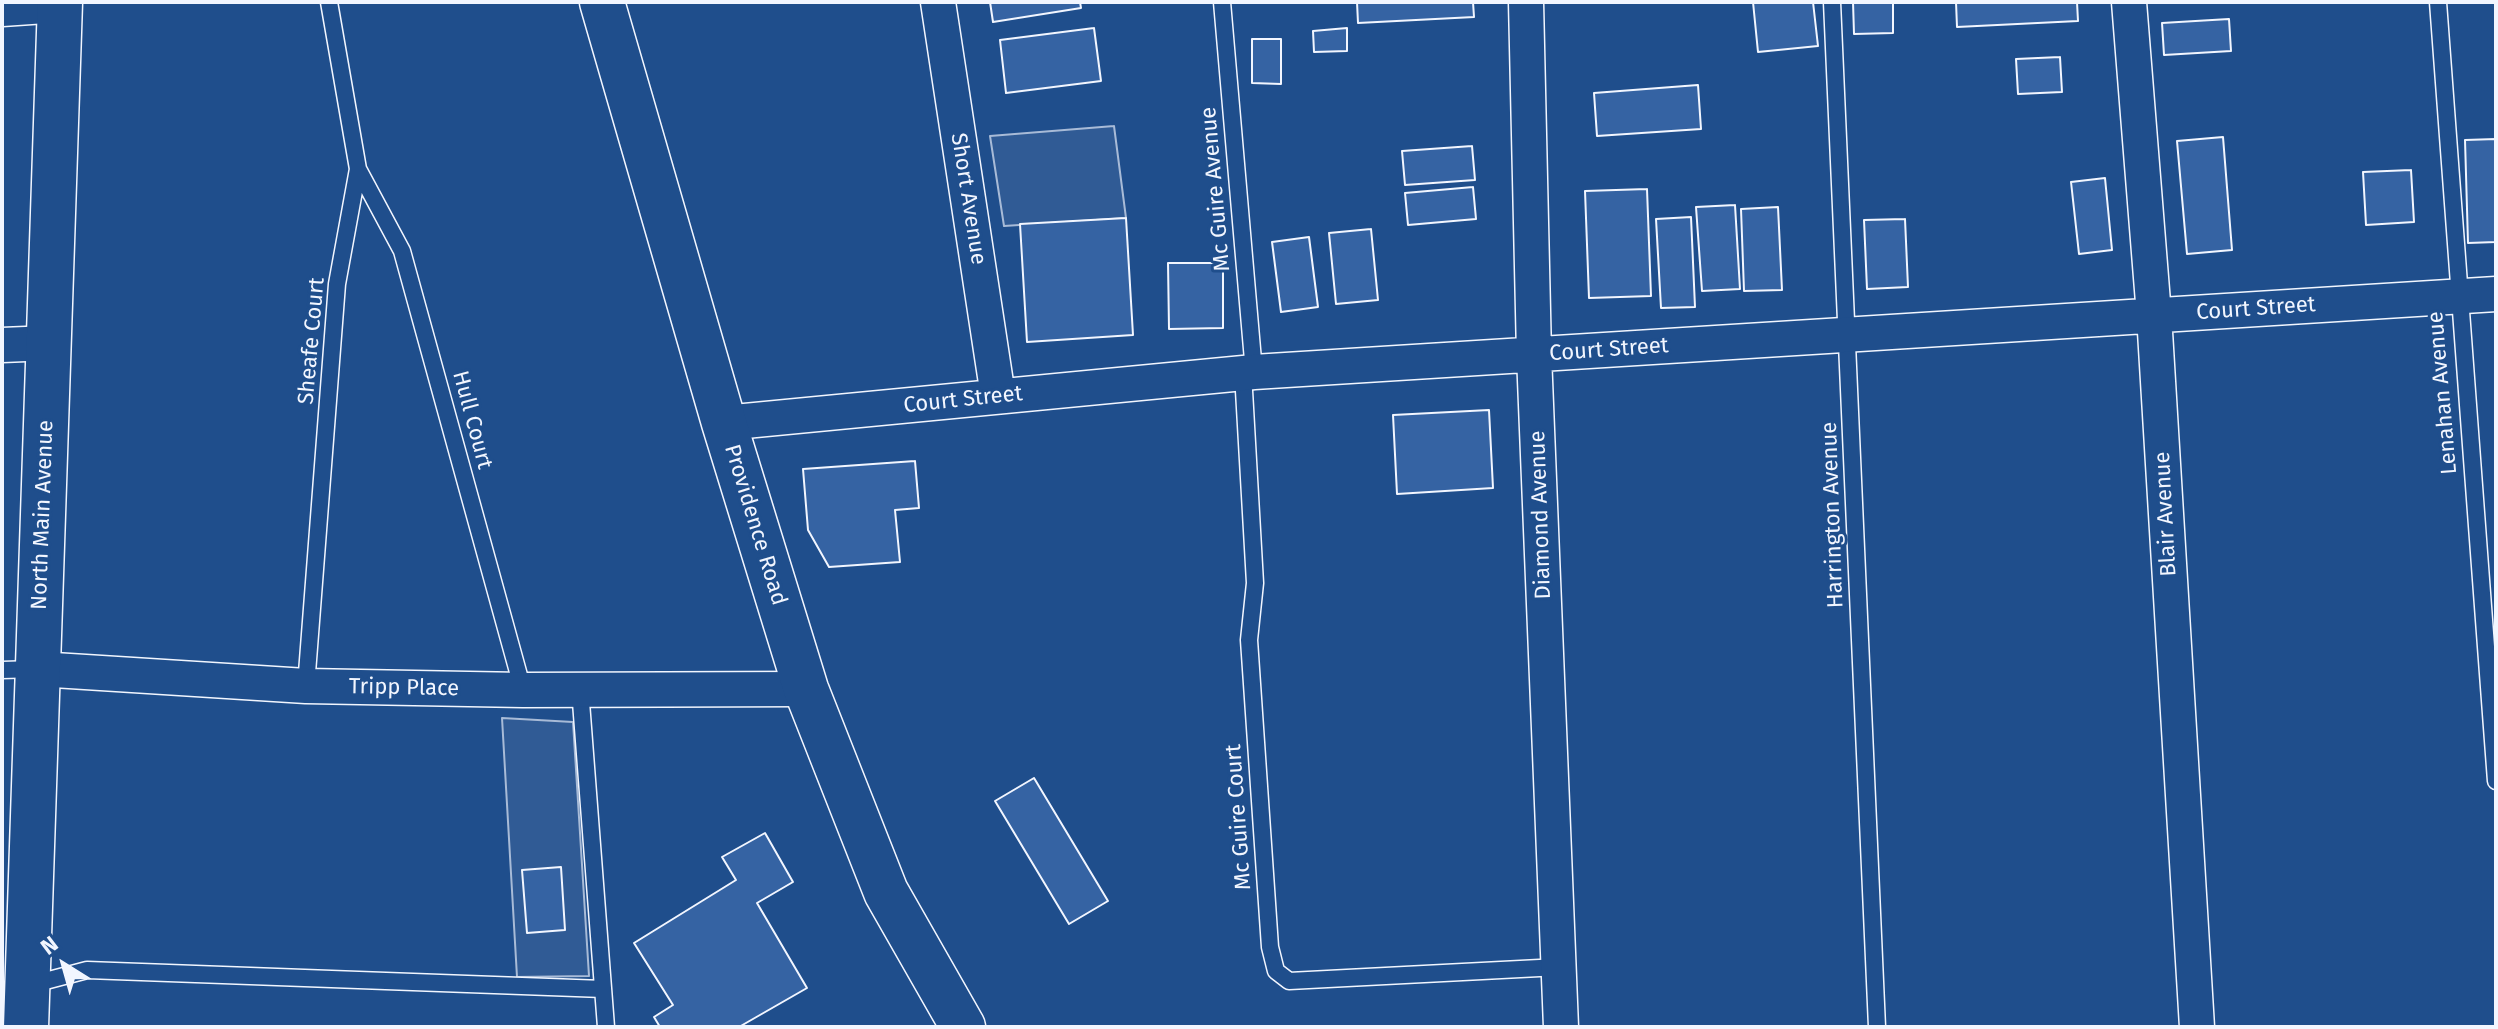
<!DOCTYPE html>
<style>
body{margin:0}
#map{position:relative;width:2498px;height:1029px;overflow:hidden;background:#1f4e8c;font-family:"Fira Sans",sans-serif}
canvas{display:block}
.frame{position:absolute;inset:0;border:4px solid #f2f6ff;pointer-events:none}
.north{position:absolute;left:24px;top:925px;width:80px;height:80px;-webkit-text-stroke:6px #1f4e8c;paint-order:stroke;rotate:323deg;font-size:22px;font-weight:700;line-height:32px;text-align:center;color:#f2f6ff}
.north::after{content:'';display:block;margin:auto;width:28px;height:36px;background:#f2f6ff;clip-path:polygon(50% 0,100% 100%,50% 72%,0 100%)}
</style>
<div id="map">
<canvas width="2498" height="1029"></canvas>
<div class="frame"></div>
<div class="north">N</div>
</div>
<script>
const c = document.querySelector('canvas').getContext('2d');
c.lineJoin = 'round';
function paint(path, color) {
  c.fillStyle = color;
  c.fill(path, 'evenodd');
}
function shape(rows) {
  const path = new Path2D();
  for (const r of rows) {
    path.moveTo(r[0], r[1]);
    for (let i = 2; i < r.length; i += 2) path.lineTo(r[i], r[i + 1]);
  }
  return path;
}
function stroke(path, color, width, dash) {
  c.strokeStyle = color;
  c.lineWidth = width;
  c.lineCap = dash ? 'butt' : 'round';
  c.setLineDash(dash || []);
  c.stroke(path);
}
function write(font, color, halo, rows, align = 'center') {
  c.font = font + ' "Fira Sans",sans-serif';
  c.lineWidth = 6;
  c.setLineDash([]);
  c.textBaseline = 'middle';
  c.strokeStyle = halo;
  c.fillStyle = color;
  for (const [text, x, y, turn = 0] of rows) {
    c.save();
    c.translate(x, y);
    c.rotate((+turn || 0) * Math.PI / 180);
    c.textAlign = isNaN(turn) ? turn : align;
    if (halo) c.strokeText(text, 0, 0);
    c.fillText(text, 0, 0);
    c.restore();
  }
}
const parking = shape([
 [1114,126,1126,218,1004,226,990,136,1114,126],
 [502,718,573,722,589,976,517,977,502,718]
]);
paint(parking, '#305b95');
stroke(parking, '#a8bbd7', 2);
const building = shape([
 [990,2,1080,2,1081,8,993,22,990,2],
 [1357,2,1473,2,1474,17,1358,23,1357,2],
 [1753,2,1813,2,1818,46,1758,52,1753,2],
 [1853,2,1893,2,1893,33,1854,34,1853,2],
 [1956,2,2077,2,2078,21,1957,27,1956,2],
 [2229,19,2231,51,2164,55,2162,23,2229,19],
 [1094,28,1101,81,1006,93,1000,40,1094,28],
 [1347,28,1347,51,1314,52,1313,31,1347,28],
 [1252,39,1281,39,1281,84,1252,83,1252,39],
 [2060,57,2062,92,2018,94,2016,59,2060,57],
 [1698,85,1701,129,1597,136,1594,93,1698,85],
 [2223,137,2232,250,2187,254,2177,141,2223,137],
 [2496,139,2496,242,2468,243,2465,140,2496,139],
 [1472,146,1475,180,1405,185,1402,151,1472,146],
 [2411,170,2414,222,2366,225,2363,172,2411,170],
 [2105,178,2112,250,2079,254,2071,182,2105,178],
 [1473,187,1476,219,1408,225,1405,193,1473,187],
 [1647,189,1651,296,1589,298,1585,191,1647,189],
 [1735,205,1740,289,1702,291,1696,207,1735,205],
 [1778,207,1782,290,1744,291,1741,209,1778,207],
 [1691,217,1695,307,1661,308,1656,219,1691,217],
 [1126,218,1133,335,1027,342,1020,224,1126,218],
 [1905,219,1908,287,1867,289,1864,220,1905,219],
 [1371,229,1378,300,1336,304,1329,233,1371,229],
 [1309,237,1318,307,1281,312,1272,242,1309,237],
 [1168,263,1223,263,1223,328,1169,329,1168,263],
 [1489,410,1493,488,1397,494,1393,415,1489,410],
 [915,461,919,508,895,510,900,562,829,567,808,530,803,469,915,461],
 [1034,778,1108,901,1069,924,995,801,1034,778],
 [765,833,793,882,757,903,807,988,739,1027,660,1027,654,1017,673,1005,634,943,736,880,722,857,765,833],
 [561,867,565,930,527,933,522,870,561,867]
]);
paint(building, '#3563a3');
stroke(building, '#f2f6ff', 2);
const service = shape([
 [1222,2,1254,372],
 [1832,2,1877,1027],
 [2438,2,2496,781],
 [358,169,402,251,523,690],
 [1243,373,1255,583,1249,640,1270,947,1276,971,1289,981,1559,967],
 [2,670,36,669],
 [306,686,337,284,358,169,329,2],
 [580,689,606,1027],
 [30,985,87,970,603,989]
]);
const minor = shape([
 [938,2,998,396],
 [1526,2,1534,355,1561,1027],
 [2129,2,2154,315,2197,1027],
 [2,9,60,5],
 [2,345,50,343],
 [724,423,1254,372,2496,294],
 [38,669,306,686,523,690,806,689]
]);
const secondary = shape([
 [602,2,724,423,806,689,886,892,963,1027]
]);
const primary = shape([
 [26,1027,60,2]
]);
stroke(service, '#f2f6ff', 19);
stroke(minor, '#f2f6ff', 37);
stroke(secondary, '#f2f6ff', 47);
stroke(primary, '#f2f6ff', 47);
stroke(service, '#1f4e8c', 16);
stroke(minor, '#1f4e8c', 34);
stroke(secondary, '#1f4e8c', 44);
stroke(primary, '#1f4e8c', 44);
write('22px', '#f2f6ff', '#1f4e8c', [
 ["Mc Guire Avenue",1216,189,-95],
 ["Short Avenue",968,199,81],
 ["Court Street",2256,309,-4],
 ["Sheafe Court",312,341,-85],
 ["Court Street",1609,350,-4],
 ["Lenahan Avenue",2443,393,-95],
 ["Court Street",963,400,-6],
 ["Hull Court",472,420,75],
 ["Blair Avenue",2166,514,-93],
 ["North Main Avenue",43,515,-88],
 ["Diamond Avenue",1541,515,-92],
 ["Harrington Avenue",1833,515,-92],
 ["Providence Road",755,525,73],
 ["Tripp Place",404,688,1],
 ["Mc Guire Court",1239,817,-94]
]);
</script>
